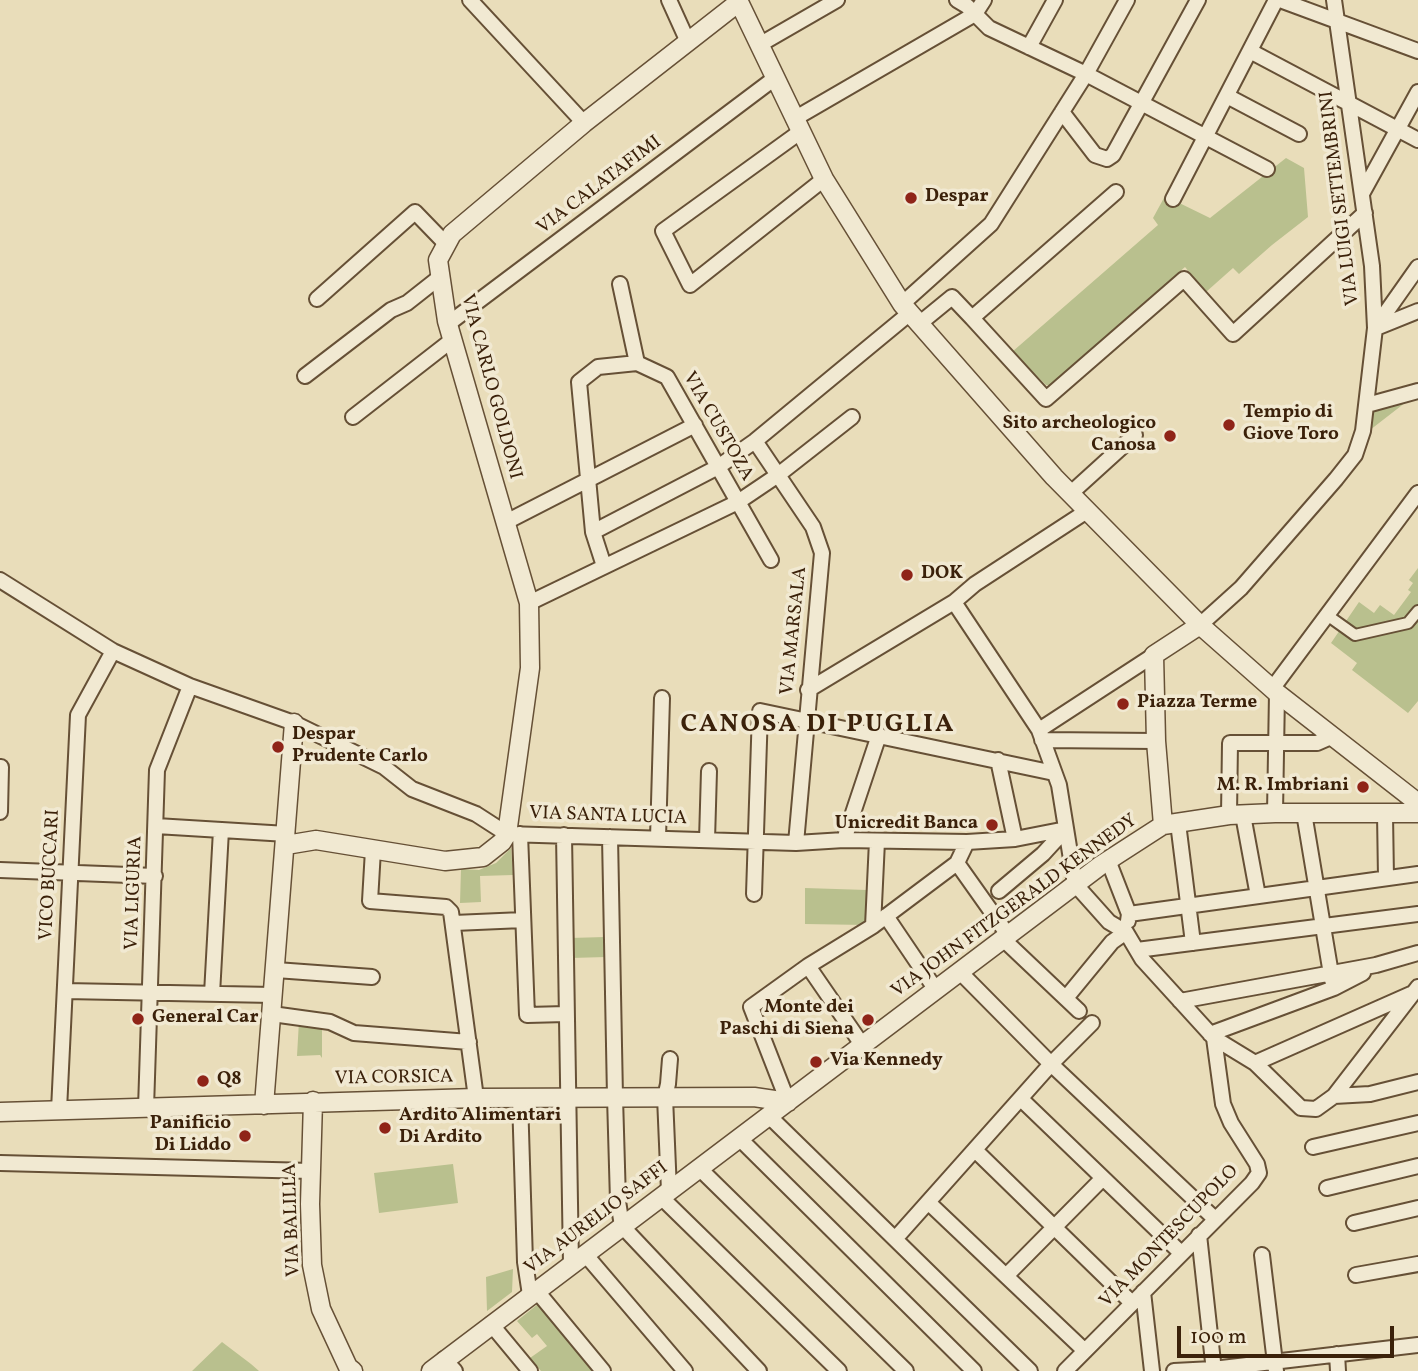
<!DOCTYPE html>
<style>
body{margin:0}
#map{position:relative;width:1418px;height:1371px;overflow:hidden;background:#e9ddba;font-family:Vollkorn,serif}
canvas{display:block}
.scale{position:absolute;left:1177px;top:1326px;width:217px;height:32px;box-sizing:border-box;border:4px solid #3b210a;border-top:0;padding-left:9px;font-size:21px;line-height:24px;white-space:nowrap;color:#3b210a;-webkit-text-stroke:5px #f1e9d2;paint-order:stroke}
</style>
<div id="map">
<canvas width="1418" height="1371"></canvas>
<div class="scale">100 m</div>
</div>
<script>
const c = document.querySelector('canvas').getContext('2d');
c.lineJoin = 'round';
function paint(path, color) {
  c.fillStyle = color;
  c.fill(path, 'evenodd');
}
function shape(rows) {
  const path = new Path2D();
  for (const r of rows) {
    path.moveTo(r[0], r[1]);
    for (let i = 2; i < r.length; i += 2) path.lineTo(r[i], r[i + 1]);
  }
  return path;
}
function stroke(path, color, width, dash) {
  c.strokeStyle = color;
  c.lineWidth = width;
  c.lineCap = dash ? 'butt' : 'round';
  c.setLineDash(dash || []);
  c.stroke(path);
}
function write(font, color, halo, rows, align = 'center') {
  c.font = font + ' Vollkorn,serif';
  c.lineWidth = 7;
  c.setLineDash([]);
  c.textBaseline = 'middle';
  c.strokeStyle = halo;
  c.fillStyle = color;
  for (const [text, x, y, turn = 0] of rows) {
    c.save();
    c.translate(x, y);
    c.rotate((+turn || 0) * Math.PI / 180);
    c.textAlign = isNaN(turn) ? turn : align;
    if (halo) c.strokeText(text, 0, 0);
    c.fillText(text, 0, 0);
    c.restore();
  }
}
paint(shape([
 [1286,158,1304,168,1308,217,1272,245,1239,274,1233,268,1206,292,1185,267,1050,385,1046,385,1012,352,1158,225,1153,218,1165,196,1210,218],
 [1410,399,1370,430,1373,410],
 [1418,568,1418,701,1408,713,1352,670,1357,663,1331,643,1359,602,1374,613,1380,605,1394,615,1411,592,1408,590,1413,583,1409,580],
 [511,848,513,875,480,876,481,902,460,903,461,869,479,870,496,863],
 [805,888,867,890,866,925,805,924],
 [605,937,606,957,571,958,570,938],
 [299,1021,322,1025,322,1058,320,1055,297,1056],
 [453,1164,458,1203,379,1213,374,1173],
 [513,1269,512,1292,487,1311,486,1277],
 [538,1304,595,1371,541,1371,530,1358,547,1346,537,1334,532,1338,517,1321],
 [222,1342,251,1364,259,1371,192,1371]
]), '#b9c08e');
const pedestrian = shape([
 [1327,615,1355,635,1408,623,1418,611]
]);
const minor = shape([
 [470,0,584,123],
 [669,0,688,42],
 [957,0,967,6,989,28,1086,74,1267,169],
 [1280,0,1418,51],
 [759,45,837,0],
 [1029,47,1055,0],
 [1250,51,1418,140],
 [1227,96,1299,134],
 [1062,112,1095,155,1107,159,1113,155,1198,0],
 [794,119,975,14,984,0],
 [800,132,663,231,690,285,824,179],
 [1116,192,972,318,1046,399,1184,279,1233,334,1365,213],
 [1363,192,1418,92],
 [1173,199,1276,0],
 [620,284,637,363],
 [317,299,415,212,446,244],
 [902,304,991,224,1086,74,1127,0],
 [448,324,775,78],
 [919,324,952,297,972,318],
 [1375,328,1418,267],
 [1376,328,1418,311],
 [305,376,391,310,407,303,440,277],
 [1367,405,1418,391],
 [353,417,452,340],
 [755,441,813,527,822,553,796,843],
 [1070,494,1135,435],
 [506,522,695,425],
 [593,532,718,467,755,441,910,313],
 [604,566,593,532,579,382,598,367,637,363,667,377,771,560],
 [0,580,113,651,190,686,294,723,384,767,412,789,476,814,507,834,796,843,844,840,967,842,1015,839,1066,829],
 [954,602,1039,730,1059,785,1075,884,1109,922,1126,932,1142,959,1214,1038,1255,1063,1301,1108,1316,1109,1334,1096,1418,987],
 [529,603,738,502,778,475,852,417],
 [1200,625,1241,588,1336,479,1355,455,1363,431,1375,328,1372,266,1334,0],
 [1272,689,1418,493],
 [808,690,954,602,975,584,1087,511],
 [1039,730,1154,655],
 [1042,740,1156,741],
 [998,760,1015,839],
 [0,812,1,767],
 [1275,813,1277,693],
 [1304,813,1332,980],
 [1385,814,1386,878],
 [1229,815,1230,743,1317,743,1333,736],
 [1243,815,1258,896],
 [1178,823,1193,943],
 [156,826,287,834],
 [520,834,527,1015,566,1014],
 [564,835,571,1264],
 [610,837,615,1097,618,1201,622,1226,759,1371],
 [658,838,662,698],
 [707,840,709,771],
 [844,840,879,735],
 [373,850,370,901,446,907,451,912,476,1098],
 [1108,860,1129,914,1128,921],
 [957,863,1008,935],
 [0,870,155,876],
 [999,891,1043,854,1066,829],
 [754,894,760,711,1054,773],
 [1129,914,1418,874],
 [886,916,936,990],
 [454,923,523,920],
 [873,926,877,841],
 [1003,939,1079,1011],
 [1137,950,1418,914],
 [808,966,863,1046],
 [276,970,372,977],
 [960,972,1051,1064,1215,1219],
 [65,991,273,995],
 [212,994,221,830],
 [1066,998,1112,942,1126,932],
 [1180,1001,1376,965,1418,953],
 [272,1014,330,1022,354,1033,469,1042],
 [1210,1034,1334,988,1363,973],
 [1255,1063,1411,994],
 [1334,1096,1370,1094,1418,1082],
 [520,1098,525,1262,530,1295],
 [1021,1099,1181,1253],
 [788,1102,751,1007,808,966,873,926,957,863,967,842],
 [146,1108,157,770,190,686],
 [59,1110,78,715,113,651],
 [769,1116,1030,1371],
 [739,1138,974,1371],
 [1313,1147,1418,1123],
 [975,1150,1132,1303],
 [0,1163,311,1171],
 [699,1168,906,1371],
 [1327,1188,1418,1166],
 [669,1191,665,1097,668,1084,670,1059],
 [661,1197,839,1371],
 [929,1203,1085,1351],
 [1354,1223,1418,1208],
 [1199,1235,1214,1371],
 [895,1239,1051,1064,1092,1023],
 [585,1254,685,1371],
 [1262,1255,1276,1371],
 [1356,1275,1418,1264],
 [1006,1276,1103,1178],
 [536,1290,603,1371],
 [1143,1292,1152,1371],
 [491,1324,530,1371],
 [1337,1354,1338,1371],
 [444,1359,455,1371],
 [1065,1371,1252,1183,1259,1173,1257,1164,1231,1123,1223,1104,1214,1038],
 [1174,1371,1213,1369,1418,1345]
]);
const tertiary = shape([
 [738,0,824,179,902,304,1054,477,1200,625,1277,693,1418,803],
 [1163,825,1156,741,1154,655,1200,625],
 [286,845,316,840,445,861,483,857,502,842,507,834,530,668,529,603,447,321,438,260,452,234,584,123,739,2],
 [313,1101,310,1204,312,1265,321,1309,348,1367,353,1371],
 [264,1105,294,723],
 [0,1112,476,1098,754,1097,788,1102],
 [431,1371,1101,865,1163,825,1229,815,1275,813,1418,813]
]);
stroke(pedestrian, '#665036', 14);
stroke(minor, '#665036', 18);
stroke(tertiary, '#665036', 21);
stroke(pedestrian, '#f1e9d2', 10);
stroke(minor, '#f1e9d2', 14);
stroke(tertiary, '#f1e9d2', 18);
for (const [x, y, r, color] of [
 [911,198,7,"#8f2418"],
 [1229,425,7,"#8f2418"],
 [1170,436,7,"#8f2418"],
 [907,575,7,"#8f2418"],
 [1123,704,7,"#8f2418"],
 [278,747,7,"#8f2418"],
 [1363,787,7,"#8f2418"],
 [992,825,7,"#8f2418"],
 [138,1019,7,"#8f2418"],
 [868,1020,7,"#8f2418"],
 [816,1062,7,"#8f2418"],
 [203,1081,7,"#8f2418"],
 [385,1128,7,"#8f2418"],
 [245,1136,7,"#8f2418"]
]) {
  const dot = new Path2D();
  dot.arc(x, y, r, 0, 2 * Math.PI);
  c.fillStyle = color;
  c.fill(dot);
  stroke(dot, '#f1e9d2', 2.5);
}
write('19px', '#3b210a', '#f1e9d2', [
 ["VIA CALATAFIMI",600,186,-37],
 ["VIA LUIGI SETTEMBRINI",1341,198,-97],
 ["VIA CARLO GOLDONI",490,387,75],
 ["VIA CUSTOZA",717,427,60],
 ["VIA MARSALA",795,631,-84],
 ["VIA SANTA LUCIA",608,817,2],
 ["VICO BUCCARI",51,875,-87],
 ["VIA LIGURIA",135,893,-88],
 ["VIA JOHN FITZGERALD KENNEDY",1015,907,-36],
 ["VIA CORSICA",394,1079,-1],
 ["VIA AURELIO SAFFI",597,1219,-37],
 ["VIA BALILLA",293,1220,-92],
 ["VIA MONTESCUPOLO",1170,1237,-46]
]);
write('bold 19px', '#3b210a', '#f1e9d2', [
 ["Despar",925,198],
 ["Tempio di",1243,414],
 ["Giove Toro",1243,436],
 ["Sito archeologico",1156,425,"right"],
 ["Canosa",1156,447,"right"],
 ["DOK",921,575],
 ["Piazza Terme",1137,704],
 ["Despar",292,736],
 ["Prudente Carlo",292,758],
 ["M. R. Imbriani",1349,787,"right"],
 ["Unicredit Banca",978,825,"right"],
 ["Monte dei",854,1009,"right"],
 ["Paschi di Siena",854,1031,"right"],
 ["General Car",152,1019],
 ["Via Kennedy",830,1062],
 ["Q8",217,1081],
 ["Ardito Alimentari",399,1117],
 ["Di Ardito",399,1139],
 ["Panificio",231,1125,"right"],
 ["Di Liddo",231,1147,"right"]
], 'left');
c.letterSpacing = '2px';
write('bold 26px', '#3b210a', '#f1e9d2', [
 ["CANOSA DI PUGLIA",818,726]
]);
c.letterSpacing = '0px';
</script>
